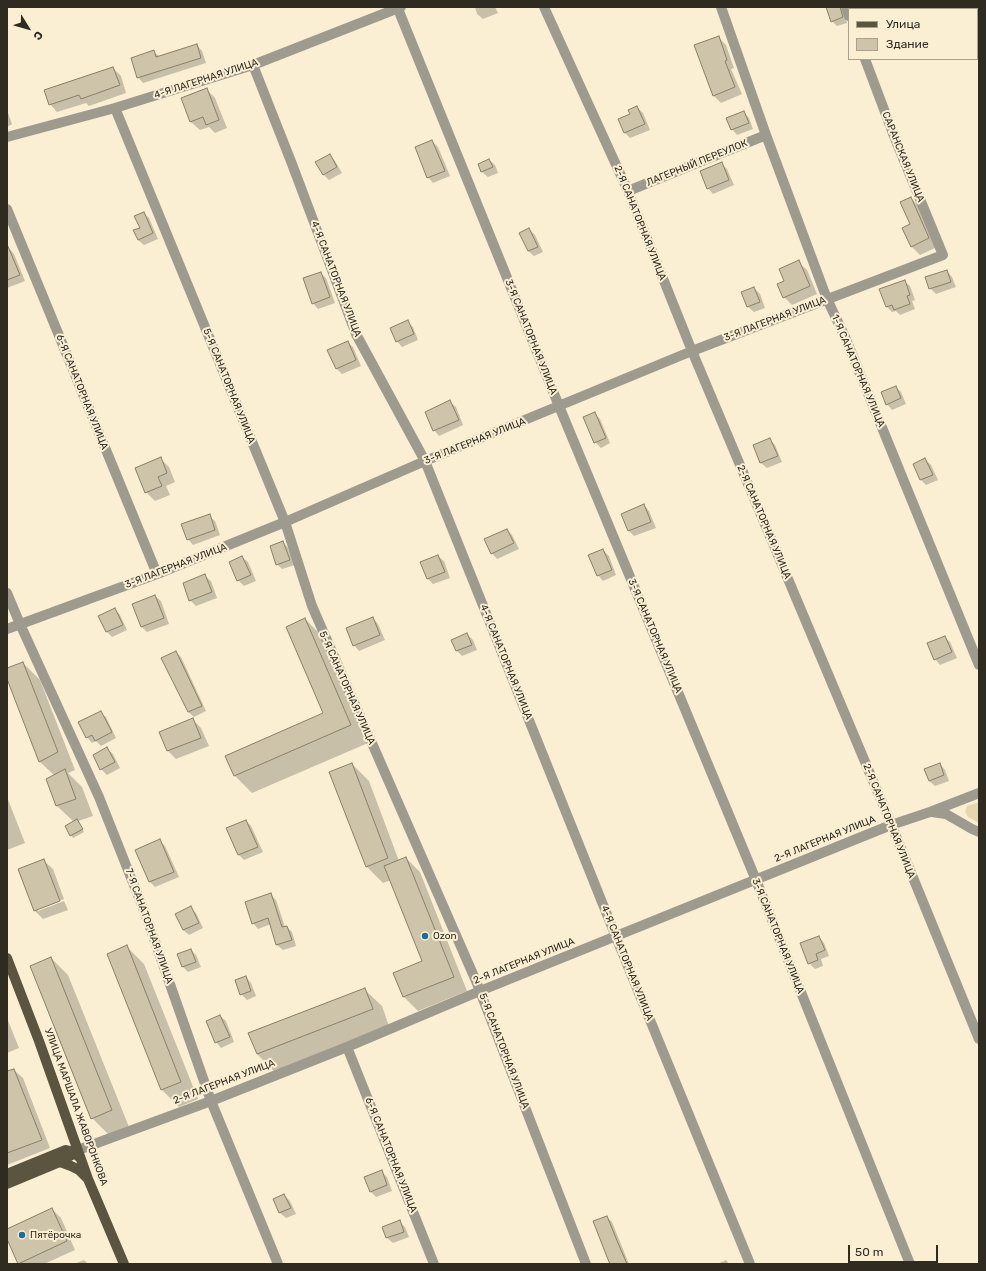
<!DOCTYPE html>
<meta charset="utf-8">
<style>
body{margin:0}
#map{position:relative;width:986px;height:1271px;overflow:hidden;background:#faefd3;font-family:Rubik,sans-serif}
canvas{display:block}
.frame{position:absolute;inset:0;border:8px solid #2f2b21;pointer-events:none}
.legend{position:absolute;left:848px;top:8px;width:130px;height:52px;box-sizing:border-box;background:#faefd3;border:1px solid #a9a18c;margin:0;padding:5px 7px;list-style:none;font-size:12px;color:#2f2b21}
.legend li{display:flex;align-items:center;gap:8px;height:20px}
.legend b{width:20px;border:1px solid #a9a18c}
.north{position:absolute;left:8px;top:8px;width:40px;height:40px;-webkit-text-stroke:3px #faefd3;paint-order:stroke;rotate:127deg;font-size:11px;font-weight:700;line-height:16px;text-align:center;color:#2f2b21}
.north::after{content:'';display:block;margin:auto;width:14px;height:18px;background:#2f2b21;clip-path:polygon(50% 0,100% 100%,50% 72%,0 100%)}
.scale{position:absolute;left:848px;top:1245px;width:90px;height:18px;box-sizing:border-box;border:2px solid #2f2b21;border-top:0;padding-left:5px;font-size:12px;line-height:14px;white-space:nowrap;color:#2f2b21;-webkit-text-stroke:3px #faefd3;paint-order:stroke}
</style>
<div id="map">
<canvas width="986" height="1271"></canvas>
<div class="frame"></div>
<ul class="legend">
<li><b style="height:5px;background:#5b543f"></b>Улица</li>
<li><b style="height:11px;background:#cec4a9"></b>Здание</li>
</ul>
<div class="north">С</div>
<div class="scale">50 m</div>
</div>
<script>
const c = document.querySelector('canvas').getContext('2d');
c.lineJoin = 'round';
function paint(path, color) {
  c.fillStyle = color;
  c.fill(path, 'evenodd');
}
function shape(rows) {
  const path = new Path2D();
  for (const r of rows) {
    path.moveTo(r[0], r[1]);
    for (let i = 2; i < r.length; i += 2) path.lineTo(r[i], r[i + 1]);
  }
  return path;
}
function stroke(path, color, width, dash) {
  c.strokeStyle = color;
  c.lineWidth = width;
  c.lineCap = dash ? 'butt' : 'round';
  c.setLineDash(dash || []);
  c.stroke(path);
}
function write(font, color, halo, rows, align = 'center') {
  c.font = font + ' Rubik,sans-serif';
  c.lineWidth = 4;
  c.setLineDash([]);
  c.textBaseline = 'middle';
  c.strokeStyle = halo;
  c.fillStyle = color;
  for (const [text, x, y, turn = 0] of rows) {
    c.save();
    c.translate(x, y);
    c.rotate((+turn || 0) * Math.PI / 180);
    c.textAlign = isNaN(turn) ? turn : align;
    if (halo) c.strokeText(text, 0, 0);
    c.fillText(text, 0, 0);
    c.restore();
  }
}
paint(shape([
 [979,802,979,823,968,817,965,812,967,806]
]), '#e7d7ac');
paint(shape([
 [475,7,495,7,498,13,483,19,477,14],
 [827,7,843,7,847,23,837,26,832,21],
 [718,37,726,45,734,68,731,69,742,94,721,103,714,96,695,45],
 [197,45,202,51,206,63,143,83,138,77,154,52,160,57],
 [113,68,121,76,126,93,89,106,86,103,57,112,50,104],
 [207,90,215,98,227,128,215,133,209,127,200,130,191,122,183,99],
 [637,107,643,113,650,130,630,138,624,132],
 [7,110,12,124,7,127],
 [744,112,749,118,753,129,737,135,732,129],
 [432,141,438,147,450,176,433,183,428,177],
 [330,155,335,161,342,173,329,180,324,175,317,162],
 [489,160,495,165,498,173,488,177,482,172,479,165],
 [721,163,727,169,734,185,713,194,708,188],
 [911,198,919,207,937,247,920,255,912,247,903,229,912,224],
 [144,213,149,218,158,239,144,245,138,240],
 [529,229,535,235,543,252,534,256,528,251],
 [9,248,14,254,25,281,7,288,7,249],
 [798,262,807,270,817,294,792,305,784,297],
 [947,271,952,277,956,287,936,294,930,288],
 [320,273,326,278,335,303,318,309,313,303],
 [904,281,910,286,915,300,912,301,915,309,900,315,896,311,892,312,887,307],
 [754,288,760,294,765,308,754,312,748,307,743,292],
 [407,322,413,327,418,340,402,347,397,341],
 [347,342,353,347,361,366,342,374,336,368],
 [896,387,901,392,906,404,892,410,887,404],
 [450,402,456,407,463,425,439,436,434,430],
 [595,414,600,419,610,443,601,448,595,442],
 [770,439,775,445,782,462,767,468,761,463,754,446],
 [160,458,169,467,175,482,166,486,170,495,155,501,146,492],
 [925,459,931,465,938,480,926,485,921,480,914,464],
 [644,505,649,511,656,528,634,536,629,531,622,514],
 [209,516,215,521,220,535,193,545,188,539],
 [507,530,512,535,519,549,497,559,492,553],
 [283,542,288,548,295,565,282,569,277,564],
 [603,550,609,556,616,575,603,581,598,575],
 [438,556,444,561,450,578,433,584,428,579,421,563],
 [242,557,248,562,256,581,244,586,238,580],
 [205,576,211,581,217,598,196,606,190,600],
 [155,596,161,601,169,624,147,632,142,627],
 [115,609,120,615,127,630,112,637,107,632,100,616],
 [373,618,378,624,385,640,359,651,354,645],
 [305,619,322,636,368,743,252,793,235,776,324,714],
 [467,634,473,640,477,650,462,656,457,651,452,641],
 [945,637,950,642,957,658,940,665,935,659],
 [176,652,181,657,206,711,194,717,188,712],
 [23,663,40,680,75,770,68,773,82,787,93,816,78,821,84,832,73,838,71,835,74,822,57,806,47,779,54,775,40,762,7,677,7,669],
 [100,712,106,717,116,738,101,746,96,741,92,743,87,737],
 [193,720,201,728,209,746,176,759,168,751,160,733],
 [107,749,113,754,120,768,107,775,101,769],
 [352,764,369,781,399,861,406,858,420,872,467,991,418,1011,404,997,394,973,423,962,391,880,383,883,366,866],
 [940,764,945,770,949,781,935,786,929,781,925,770],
 [7,797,25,843,7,850],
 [246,821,251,826,263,852,244,860,239,855],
 [160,841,165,846,179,877,155,887,150,882,137,851],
 [44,861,53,869,64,899,38,909,38,911,64,901,68,910,43,919,35,911],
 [270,894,276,900,285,927,287,927,292,932,296,946,283,950,277,945,271,924,258,929,253,923],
 [190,907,196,913,203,928,189,935,183,930],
 [819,937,824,943,829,956,821,959,823,966,815,969,809,963],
 [127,947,144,964,198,1099,179,1107,162,1090,108,954],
 [191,950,196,955,201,967,188,972,183,967],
 [51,958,68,975,129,1127,109,1135,92,1118],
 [246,977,251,983,256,996,247,1000,241,994],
 [364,989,382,1006,389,1026,274,1071,257,1054],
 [220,1016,226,1021,234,1042,221,1048,216,1042],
 [7,1018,19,1048,7,1053],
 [14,1070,23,1078,50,1148,7,1165,7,1073],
 [381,1171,387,1177,392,1191,376,1197,371,1192],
 [284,1195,290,1201,296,1214,286,1218,280,1213,275,1200],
 [52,1209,61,1218,75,1250,44,1264,20,1264,7,1236,7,1230],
 [607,1217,612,1222,629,1264,611,1264],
 [399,1221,405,1227,409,1237,393,1243,387,1238,383,1228],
 [84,1260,88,1264,74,1264],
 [726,1260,729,1264,717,1264]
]), '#0003');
const building = shape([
 [826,7,840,7,843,17,831,22,826,7],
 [719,36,727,60,725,61,735,87,713,96,694,45,719,36],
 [197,44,201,58,137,78,131,58,154,50,156,57,197,44],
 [113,67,120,85,81,99,79,95,49,105,44,90,113,67],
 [207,88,219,120,206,125,203,117,190,122,181,98,207,88],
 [637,106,645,124,624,133,618,119,630,114,628,110,637,106],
 [744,111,749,123,731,130,726,118,744,111],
 [432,140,445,171,427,178,415,147,432,140],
 [330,154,337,167,323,175,315,162,330,154],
 [489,159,493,167,481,172,478,164,489,159],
 [722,162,729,180,707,189,700,171,722,162],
 [911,197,929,238,911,247,902,228,910,224,900,202,911,197],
 [144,212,153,233,138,240,133,230,140,228,134,216,144,212],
 [529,228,538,247,528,251,519,233,529,228],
 [7,244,20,275,7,280,7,244],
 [799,260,810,286,783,298,777,284,784,281,779,269,799,260],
 [947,270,951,282,929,289,925,277,947,270],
 [321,272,330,297,312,304,303,278,321,272],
 [905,280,910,295,907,296,910,304,894,310,892,305,886,307,879,289,905,280],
 [754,287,760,302,747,307,741,292,754,287],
 [408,320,414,334,396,342,390,328,408,320],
 [348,341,356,360,336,369,327,350,348,341],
 [896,386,901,398,886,405,881,392,896,386],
 [450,400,459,420,433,431,425,412,450,400],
 [595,412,606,438,594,443,583,417,595,412],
 [770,438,778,456,760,463,753,445,770,438],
 [161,457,167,473,158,477,162,486,145,493,135,468,161,457],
 [925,458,933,475,920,480,913,464,925,458],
 [644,504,651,522,628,531,621,514,644,504],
 [210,514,215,530,187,540,181,524,210,514],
 [507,529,514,543,491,554,484,539,507,529],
 [283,541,290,560,276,565,270,546,283,541],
 [603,549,612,570,597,576,588,555,603,549],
 [438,555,445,572,427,579,420,562,438,555],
 [242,556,251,575,237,581,229,562,242,556],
 [205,574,212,592,189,601,183,583,205,574],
 [155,595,164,618,141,627,132,604,155,595],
 [115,608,123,625,106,632,98,616,115,608],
 [373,617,380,635,353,646,346,628,373,617],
 [305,618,351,725,234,776,225,756,323,713,286,627,305,618],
 [467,633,472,645,456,651,451,640,467,633],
 [945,636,952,652,934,660,927,643,945,636],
 [176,651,202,706,188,712,161,658,176,651],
 [23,662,58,752,39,762,7,679,7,668,23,662],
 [101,711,112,732,95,741,92,735,86,738,78,722,101,711],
 [193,718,201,738,167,751,159,732,193,718],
 [107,747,115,762,100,770,93,755,107,747],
 [352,763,388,858,366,867,329,772,352,763],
 [940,763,944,775,929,781,924,769,940,763],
 [65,769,76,799,56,806,46,779,65,769],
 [77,819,83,829,70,836,65,826,77,819],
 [246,820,258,847,238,855,226,828,246,820],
 [160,839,174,872,149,882,135,850,160,839],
 [406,857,454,977,403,997,393,973,422,961,384,866,406,857],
 [44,859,60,901,34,911,18,869,44,859],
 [271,893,282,927,287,926,292,940,276,945,268,918,252,924,245,902,271,893],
 [191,906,199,923,183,930,175,914,191,906],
 [819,936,825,950,816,954,818,960,808,964,800,943,819,936],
 [127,945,181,1082,161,1090,107,954,127,945],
 [191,949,196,962,182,967,177,954,191,949],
 [51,957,112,1110,91,1119,30,966,51,957],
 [246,976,251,991,240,995,235,980,246,976],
 [365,988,373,1009,257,1054,248,1033,365,988],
 [220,1015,230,1037,215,1043,206,1021,220,1015],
 [14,1069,42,1140,7,1153,7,1071,14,1069],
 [382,1170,387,1185,370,1192,364,1177,382,1170],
 [284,1194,291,1208,279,1213,273,1199,284,1194],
 [52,1208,67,1241,18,1264,7,1239,7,1229,52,1208],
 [607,1216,618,1243,627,1264,610,1264,607,1257,593,1221,607,1216],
 [400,1220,404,1232,386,1238,382,1227,400,1220]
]);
paint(building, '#cec4a9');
stroke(building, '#897f66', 1);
stroke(shape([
 [544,7,628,191,692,351,887,814,979,1039],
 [721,7,766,135,827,299,845,337,979,665],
 [846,7,849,16],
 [398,9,559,406,756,880,910,1264],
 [253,65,292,164,356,334,425,461,616,937,750,1264],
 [115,108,285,522,312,606,476,981,586,1264],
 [7,137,115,108,253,65,401,7],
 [628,191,766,135],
 [7,209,157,574],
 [7,593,20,624,99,797,145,913,211,1101,278,1264],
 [7,629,157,574,285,522,425,461,692,351,943,255,894,136,865,59],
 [932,812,946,814,972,829,979,832],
 [347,1047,434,1264],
 [75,1153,78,1150,211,1101,347,1047,480,991,891,825,930,812,979,793]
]), '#9e9a8e', 10);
stroke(shape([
 [7,958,39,1041,88,1179,124,1264],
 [60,1162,71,1166,79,1170,87,1178],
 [7,1174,66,1150,74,1152,81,1159],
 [7,1184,60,1162,75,1153]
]), '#5b543f', 10);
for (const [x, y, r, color] of [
 [425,936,4,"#1970a0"],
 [22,1235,4,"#1970a0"]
]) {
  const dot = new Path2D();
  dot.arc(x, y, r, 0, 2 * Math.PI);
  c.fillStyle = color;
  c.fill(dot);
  stroke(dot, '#faefd3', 1.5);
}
write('10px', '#2f2b21', '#faefd3', [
 ["4-Я ЛАГЕРНАЯ УЛИЦА",206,79,-18],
 ["САРАНСКАЯ УЛИЦА",903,157,68],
 ["ЛАГЕРНЫЙ ПЕРЕУЛОК",697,163,-22],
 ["2-Я САНАТОРНАЯ УЛИЦА",640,223,68],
 ["4-Я САНАТОРНАЯ УЛИЦА",336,279,69],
 ["3-Я ЛАГЕРНАЯ УЛИЦА",775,319,-21],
 ["3-Я САНАТОРНАЯ УЛИЦА",531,337,68],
 ["1-Я САНАТОРНАЯ УЛИЦА",858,371,67],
 ["5-Я САНАТОРНАЯ УЛИЦА",229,386,68],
 ["6-Я САНАТОРНАЯ УЛИЦА",82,392,68],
 ["3-Я ЛАГЕРНАЯ УЛИЦА",475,441,-22],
 ["2-Я САНАТОРНАЯ УЛИЦА",764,522,67],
 ["3-Я ЛАГЕРНАЯ УЛИЦА",176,566,-21],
 ["3-Я САНАТОРНАЯ УЛИЦА",655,636,67],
 ["4-Я САНАТОРНАЯ УЛИЦА",506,662,68],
 ["5-Я САНАТОРНАЯ УЛИЦА",347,688,66],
 ["2-Я САНАТОРНАЯ УЛИЦА",889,821,68],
 ["2-Я ЛАГЕРНАЯ УЛИЦА",825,839,-22],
 ["7-Я САНАТОРНАЯ УЛИЦА",149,926,70],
 ["3-Я САНАТОРНАЯ УЛИЦА",778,936,68],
 ["2-Я ЛАГЕРНАЯ УЛИЦА",524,961,-22],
 ["4-Я САНАТОРНАЯ УЛИЦА",627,963,68],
 ["5-Я САНАТОРНАЯ УЛИЦА",504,1051,69],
 ["2-Я ЛАГЕРНАЯ УЛИЦА",224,1082,-21],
 ["УЛИЦА МАРШАЛА ЖАВОРОНКОВА",76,1107,70],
 ["6-Я САНАТОРНАЯ УЛИЦА",391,1155,68]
]);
write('10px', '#2f2b21', '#faefd3', [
 ["Ozon",433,936],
 ["Пятёрочка",30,1235]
], 'left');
</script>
